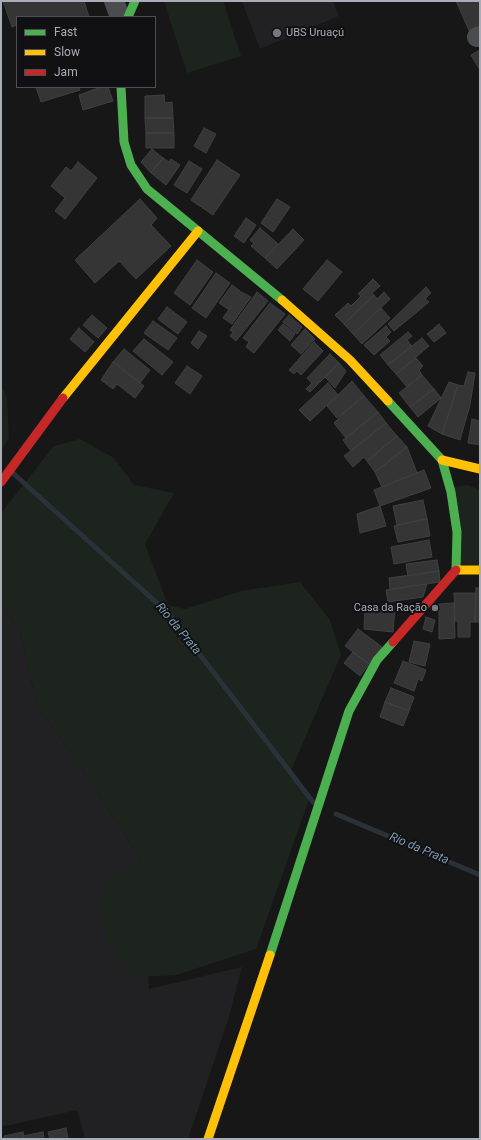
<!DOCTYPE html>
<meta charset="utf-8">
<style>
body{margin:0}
#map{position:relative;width:481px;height:1140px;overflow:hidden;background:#171717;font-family:Roboto,sans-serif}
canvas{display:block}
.frame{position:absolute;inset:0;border:2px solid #a8adb8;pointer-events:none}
.legend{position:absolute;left:16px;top:16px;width:140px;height:72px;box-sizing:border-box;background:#111113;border:1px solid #4d4f55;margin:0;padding:5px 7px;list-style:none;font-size:12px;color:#a8adb8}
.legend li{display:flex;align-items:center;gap:8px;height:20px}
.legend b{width:20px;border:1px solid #4d4f55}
</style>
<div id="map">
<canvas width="481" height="1140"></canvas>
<div class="frame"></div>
<ul class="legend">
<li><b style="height:5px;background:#4caf50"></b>Fast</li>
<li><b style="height:5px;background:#ffc107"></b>Slow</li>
<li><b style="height:5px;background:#c62828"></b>Jam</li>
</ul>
</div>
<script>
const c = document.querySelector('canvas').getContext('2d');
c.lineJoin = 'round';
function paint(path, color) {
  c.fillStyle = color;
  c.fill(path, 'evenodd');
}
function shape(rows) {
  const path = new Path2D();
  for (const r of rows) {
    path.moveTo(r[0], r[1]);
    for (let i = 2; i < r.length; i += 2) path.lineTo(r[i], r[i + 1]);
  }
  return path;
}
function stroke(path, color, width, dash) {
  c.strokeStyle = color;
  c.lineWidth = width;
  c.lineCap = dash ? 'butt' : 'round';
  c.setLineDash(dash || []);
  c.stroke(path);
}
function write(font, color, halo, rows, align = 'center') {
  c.font = font + ' Roboto,sans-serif';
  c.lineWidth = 4;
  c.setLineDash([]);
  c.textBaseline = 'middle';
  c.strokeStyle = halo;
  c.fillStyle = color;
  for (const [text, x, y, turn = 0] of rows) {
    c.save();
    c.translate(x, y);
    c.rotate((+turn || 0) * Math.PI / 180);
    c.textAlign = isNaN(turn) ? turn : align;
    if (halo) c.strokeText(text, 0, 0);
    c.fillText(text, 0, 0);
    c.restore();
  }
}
paint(shape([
 [242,1,333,1,339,16,260,49],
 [1,601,20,632,37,706,81,767,142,861,149,989,242,967,229,1017,188,1139,85,1139,77,1110,1,1127]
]), '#212123');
paint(shape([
 [164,1,223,1,241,56,187,73],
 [1,385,7,397,9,438,1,451],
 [80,439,114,458,134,485,174,493,145,544,168,605,185,609,241,591,300,582,330,620,341,655,289,775,311,794,256,949,176,975,132,977,110,946,99,907,108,881,142,861,81,767,37,706,20,632,1,601,1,513,54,446],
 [468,485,480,490,480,567,459,564,452,487]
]), '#1d241e');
stroke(shape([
 [14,474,168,613,313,802],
 [336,814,480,875]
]), '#2a3239', 5);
const building = shape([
 [3,1,84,1,89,17,17,17,17,25,12,27,3,1],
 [456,1,480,1,480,31,471,35,456,1],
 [480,50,480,70,471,55,480,50],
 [36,87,79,87,80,90,41,102,36,87],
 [101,87,108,87,113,101,83,110,79,95,101,87],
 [164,95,165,103,172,102,173,118,145,118,145,96,164,95],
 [145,118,173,118,174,133,146,133,145,118],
 [204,128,216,134,206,153,194,146,204,128],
 [146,133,174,133,174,148,146,148,146,133],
 [152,149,163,158,151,173,141,162,152,149],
 [163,158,169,162,171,159,180,165,166,185,151,173,163,158],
 [217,160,240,175,213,215,191,200,217,160],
 [189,161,202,169,187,193,174,185,189,161],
 [78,162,97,178,65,219,55,211,65,198,51,186,66,167,71,171,78,162],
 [140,199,157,218,151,225,171,246,136,279,119,261,95,283,75,260,140,199],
 [277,199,290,207,273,232,261,223,277,199],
 [246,218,256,225,244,243,234,236,246,218],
 [260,228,278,244,265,258,251,246,254,243,250,240,260,228],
 [293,229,304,240,277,269,265,258,293,229],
 [197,260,213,272,190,305,174,293,197,260],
 [327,260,342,272,318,301,303,289,327,260],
 [216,273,230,283,206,318,192,308,216,273],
 [373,279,380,286,372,293,374,295,344,324,335,315,348,303,351,306,361,296,358,294,373,279],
 [232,285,240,291,228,309,219,303,232,285],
 [426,287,431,293,425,299,429,302,394,331,388,324,426,287],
 [241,292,251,297,232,324,223,318,241,292],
 [257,292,268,301,236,341,230,336,233,332,230,330,257,292],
 [384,292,390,299,353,334,344,324,374,295,377,299,384,292],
 [270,303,285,314,254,353,246,347,249,342,243,338,270,303],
 [167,307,187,322,178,334,158,319,167,307],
 [381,308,390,318,362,344,353,334,381,308],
 [92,315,107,328,98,338,83,325,92,315],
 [289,315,302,327,297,334,283,322,289,315],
 [153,321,177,338,168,350,144,333,153,321],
 [283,324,295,334,290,341,278,330,283,324],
 [439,324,446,333,434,342,427,334,439,324],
 [386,326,391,332,386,337,390,341,374,355,364,345,386,326],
 [79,328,94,342,85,352,70,339,79,328],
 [305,329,315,339,301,354,291,345,305,329],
 [199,331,207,336,198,349,191,343,199,331],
 [408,332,412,336,407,340,412,346,388,365,380,355,408,332],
 [422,338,429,346,396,374,388,365,422,338],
 [144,339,173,362,162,375,133,351,144,339],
 [314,342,323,351,301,375,297,371,294,374,289,370,314,342],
 [124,349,150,370,140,383,113,362,124,349],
 [330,354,339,363,310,392,306,389,312,383,307,378,330,354],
 [416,358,423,366,419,370,422,375,407,387,396,374,416,358],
 [113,362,144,386,135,398,117,384,113,389,101,380,113,362],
 [339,363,346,371,335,388,325,377,339,363],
 [187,366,202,376,190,394,175,383,187,366],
 [468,372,475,373,470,405,460,440,442,434,458,385,464,386,468,372],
 [422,375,434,389,410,407,399,393,422,375],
 [352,381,364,396,337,418,327,406,352,381],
 [449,382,458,385,442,434,428,426,449,382],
 [328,383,338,395,310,421,299,410,328,383],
 [434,389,441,398,418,417,410,407,434,389],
 [364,396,378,412,346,438,334,423,347,410,364,396],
 [378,412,386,423,351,451,343,440,378,412],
 [472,419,480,421,480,445,468,443,472,419],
 [386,423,397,436,367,461,364,457,353,467,344,456,386,423],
 [397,436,407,447,375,472,367,461,397,436],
 [407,447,417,473,382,487,375,472,407,447],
 [424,470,431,488,380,506,374,490,424,470],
 [423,500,427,519,397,525,393,506,423,500],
 [380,506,386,526,360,533,357,514,380,506],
 [427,519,430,536,398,542,394,526,427,519],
 [429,540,432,557,394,564,391,547,429,540],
 [437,560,439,571,408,576,406,564,437,560],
 [439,571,440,582,390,589,389,578,439,571],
 [427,584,423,597,388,602,386,590,427,584],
 [476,588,480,588,480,622,475,622,476,588],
 [454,593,476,593,475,622,470,622,470,637,458,637,458,621,455,621,454,593],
 [454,603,455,638,439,639,439,604,454,603],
 [387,605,395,606,393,632,364,629,365,609,386,610,387,605],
 [426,617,435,620,432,632,423,629,426,617],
 [358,629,382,647,369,664,345,646,358,629],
 [414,641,430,644,425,666,409,662,414,641],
 [353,652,369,664,360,676,344,663,353,652],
 [403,661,426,670,422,681,418,679,414,691,394,683,403,661],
 [391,688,414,697,409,711,385,702,391,688],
 [385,702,409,711,403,726,380,717,385,702],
 [66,1128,68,1139,50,1139,48,1132,66,1128],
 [23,1132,24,1139,4,1139,4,1136,23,1132],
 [43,1132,44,1139,24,1139,23,1136,43,1132]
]);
paint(building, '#353536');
stroke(building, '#3f4043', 1);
stroke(shape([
 [114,1,120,17],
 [477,37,480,36]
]), '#4b4c50', 20);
stroke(shape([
 [128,17,135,1],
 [121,87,124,142,131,165,147,189,282,300],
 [388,401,442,460,451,492,457,532,456,570],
 [270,955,349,711,377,660,393,642]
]), '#4caf50', 9);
stroke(shape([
 [282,300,350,360,388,401],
 [63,398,198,231],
 [442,460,480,469],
 [456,570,480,570],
 [208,1139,270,955]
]), '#ffc107', 9);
stroke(shape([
 [1,482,63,398],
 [393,642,456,570]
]), '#c62828', 9);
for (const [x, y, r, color] of [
 [277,33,5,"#757880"],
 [435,608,4,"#757880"]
]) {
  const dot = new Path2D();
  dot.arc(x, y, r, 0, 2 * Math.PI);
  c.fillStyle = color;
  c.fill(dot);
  stroke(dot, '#111113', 1.5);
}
write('11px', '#a8adb8', '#111113', [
 ["UBS Uruaçú",286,33],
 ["Casa da Ração",427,608,"right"]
], 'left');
write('italic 12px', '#7f9bb3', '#111113', [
 ["Rio da Prata",178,629,50],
 ["Rio da Prata",419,849,23]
]);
</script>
